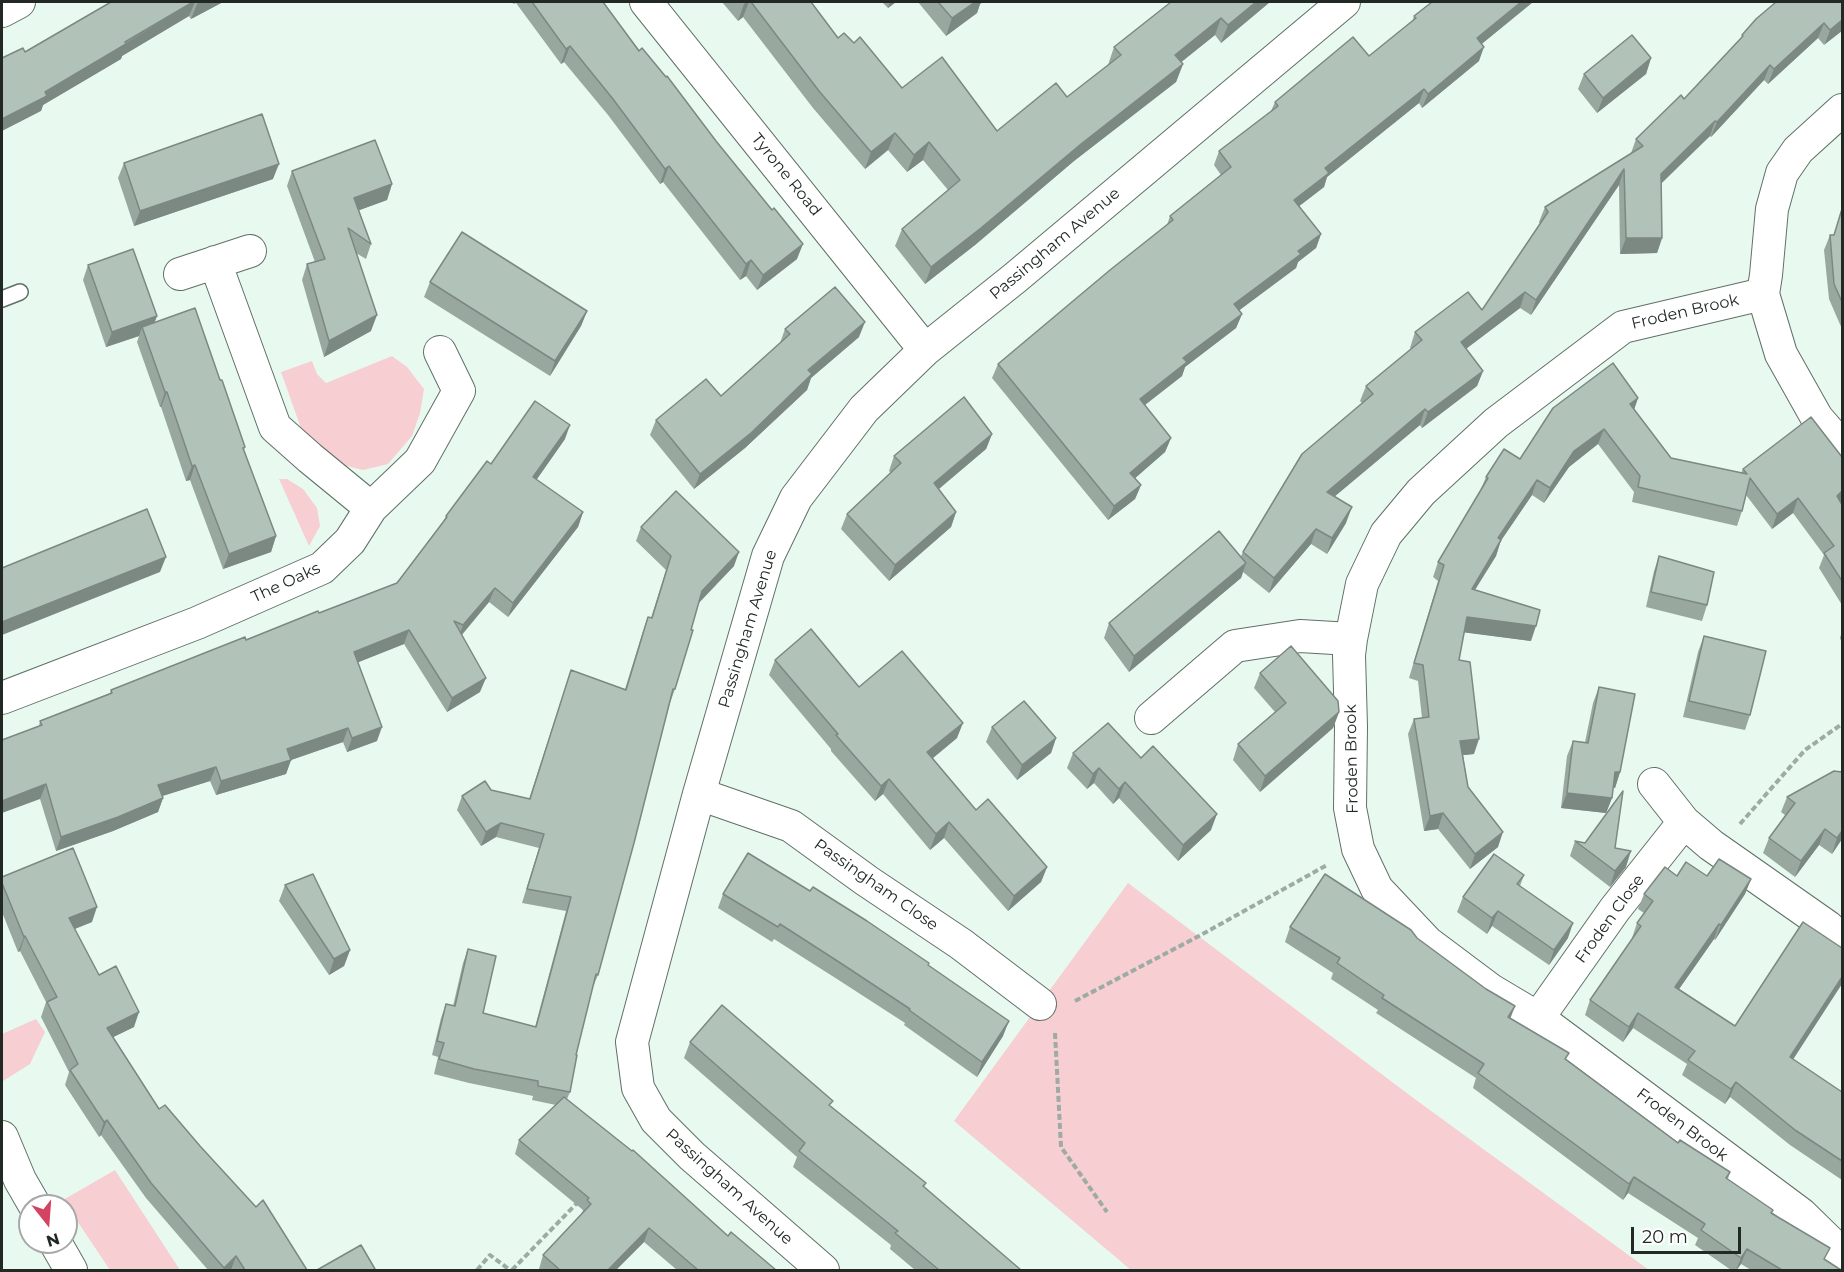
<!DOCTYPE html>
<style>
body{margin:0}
#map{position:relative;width:1844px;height:1272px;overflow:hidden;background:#e8faef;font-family:Montserrat,sans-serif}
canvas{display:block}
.frame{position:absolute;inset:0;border:3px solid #222925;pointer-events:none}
.north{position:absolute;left:18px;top:1194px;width:60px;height:60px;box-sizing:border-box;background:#fff;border:2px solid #a7a9a8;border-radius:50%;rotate:163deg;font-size:16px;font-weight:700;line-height:24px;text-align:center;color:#222925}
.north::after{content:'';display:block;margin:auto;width:21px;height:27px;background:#d34462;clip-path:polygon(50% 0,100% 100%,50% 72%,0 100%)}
.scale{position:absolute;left:1631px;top:1227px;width:110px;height:27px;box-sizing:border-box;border:3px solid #222925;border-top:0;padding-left:8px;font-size:18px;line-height:21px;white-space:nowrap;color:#222925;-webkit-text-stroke:4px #fff;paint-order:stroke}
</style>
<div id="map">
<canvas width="1844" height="1272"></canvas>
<div class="frame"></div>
<div class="north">N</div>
<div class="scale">20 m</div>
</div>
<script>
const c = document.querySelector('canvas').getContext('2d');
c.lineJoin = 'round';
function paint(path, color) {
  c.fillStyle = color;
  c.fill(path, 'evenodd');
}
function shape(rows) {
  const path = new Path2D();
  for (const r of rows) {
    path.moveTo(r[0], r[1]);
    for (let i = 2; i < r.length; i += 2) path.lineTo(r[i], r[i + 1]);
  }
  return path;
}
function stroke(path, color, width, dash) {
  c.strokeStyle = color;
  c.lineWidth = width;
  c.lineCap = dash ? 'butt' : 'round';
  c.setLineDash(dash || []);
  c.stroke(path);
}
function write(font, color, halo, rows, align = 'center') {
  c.font = font + ' Montserrat,sans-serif';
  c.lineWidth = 5;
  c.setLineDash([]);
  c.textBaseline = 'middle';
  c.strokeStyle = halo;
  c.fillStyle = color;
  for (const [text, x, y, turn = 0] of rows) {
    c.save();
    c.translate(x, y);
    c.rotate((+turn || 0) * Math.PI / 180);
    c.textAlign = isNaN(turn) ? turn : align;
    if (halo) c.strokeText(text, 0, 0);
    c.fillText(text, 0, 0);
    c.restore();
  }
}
paint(shape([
 [392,356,407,367,424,389,420,413,412,436,388,464,363,470,335,463,302,431,281,372,312,361,317,374,326,383],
 [279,479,287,479,303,489,317,508,320,526,309,546],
 [1128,883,1412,1097,1649,1270,1131,1270,954,1121],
 [36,1019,45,1032,30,1064,3,1081,2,1078,2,1034],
 [115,1170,180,1270,110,1270,63,1200]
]), '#f7ced1');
const service = shape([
 [2,299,20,292]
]);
const minor = shape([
 [646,2,925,350],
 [2,11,19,2],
 [1842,110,1798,150,1782,173,1772,209,1766,275,1763,294,1781,354,1817,418,1842,447],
 [215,262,275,427,310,458,371,508],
 [180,274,250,251],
 [1763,294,1623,327,1496,423,1421,492,1386,534,1362,584,1351,639,1349,655,1351,727,1350,808,1358,849,1377,889,1427,942,1491,990,1538,1018,1801,1214,1842,1254],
 [2,698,197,623,322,568,350,541,371,508,420,461,459,391,440,352],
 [1151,718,1235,646,1300,636,1351,639],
 [1654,784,1684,822,1711,845,1828,927,1842,941],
 [699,794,791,826,867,881,961,944,1040,1004],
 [1538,1018,1615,909,1684,822],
 [2,1137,20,1180,35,1206],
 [55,1242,71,1270],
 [823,1270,692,1156,656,1120,638,1088,632,1042,699,794,768,556,796,498,864,409,925,350,1015,278,1344,2]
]);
stroke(service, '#617067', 18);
stroke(minor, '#617067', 34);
stroke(shape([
 [1740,824,1805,750,1842,724],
 [1075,1001,1199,936,1327,865],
 [1055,1033,1061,1147,1107,1212],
 [477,1270,490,1255,510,1270],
 [512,1270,579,1201]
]), '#9daba3', 4, [6, 3]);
stroke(service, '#fff', 15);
stroke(minor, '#fff', 32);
paint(shape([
 [111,2,223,2,191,19,189,16,122,56,121,59,43,105,41,111,25,52],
 [511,2,603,2,797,259,757,290,746,276,740,280,663,182,660,184,608,115,564,62,561,64,516,3,514,4],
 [722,2,811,2,838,38,854,43,902,88,997,131,1067,97,1108,65,1114,47,1270,2,1221,43,1215,35,1181,62,1183,64,1176,82,1074,161,975,245,925,284,895,246,902,229,948,190,923,160,907,172,888,150,865,169,813,108,743,17,738,21],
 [882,2,896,2,888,8],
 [918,2,983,2,980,4,977,13,946,36],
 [1430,2,1533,2,1481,44,1479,61,1422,108,1419,103,1327,177,1324,187,1299,206,1321,234,1316,248,1298,262,1296,268,1239,310,1242,314,1236,328,1185,367,1182,376,1144,406,1171,438,1165,452,1135,478,1141,485,1135,499,1108,520,992,378,998,364,1167,225,1170,216,1221,175,1214,165,1219,151,1271,111,1275,102,1369,56,1412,22,1414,16,1430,3],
 [1842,2,1824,45,1818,38,1768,84,1764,80,1711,137,1710,136,1661,184,1662,238,1657,253,1620,254,1619,185,1531,315,1520,308,1466,349,1483,371,1477,386,1422,428,1420,425,1334,497,1346,523,1327,554,1311,544,1269,593,1243,572,1241,578,1129,672,1104,638,1109,623,1241,556,1243,552,1362,403,1360,401,1366,386,1411,349,1410,348,1415,332,1482,310,1540,224,1539,222,1545,207,1631,153,1636,139,1684,99,1741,38,1742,35],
 [1651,58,1646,74,1597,113,1578,89,1584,74],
 [124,163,273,179,134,226,118,178],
 [292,171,392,184,387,200,359,210,371,244,366,259,356,253,371,331,324,357,302,280,307,264,315,262,287,186],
 [1842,207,1842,329,1829,299,1824,250,1830,235,1834,235],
 [88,265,157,316,154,323,220,380,245,447,244,450,276,536,271,552,223,569,190,480,186,481,161,407,160,407,137,342,139,336,106,347,83,280],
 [430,282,587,311,581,326,550,376,424,297],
 [785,329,859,337,811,378,807,390,745,448,694,489,650,435,656,420,721,396,780,343],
 [1638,398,1634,409,1671,458,1741,473,1743,469,1842,457,1842,502,1841,503,1842,505,1842,605,1819,568,1824,555,1793,513,1772,529,1746,495,1742,511,1737,526,1632,502,1634,492,1598,444,1569,467,1544,503,1532,495,1501,540,1496,556,1475,590,1531,641,1464,632,1459,660,1474,754,1463,755,1468,787,1498,847,1470,869,1438,829,1424,831,1408,734,1414,719,1422,718,1418,681,1409,678,1438,581,1433,577,1438,562,1480,491,1486,477],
 [992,434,986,449,939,489,956,512,951,527,889,581,841,529,847,514,891,473,889,471,894,456],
 [565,439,536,480,583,512,578,527,508,617,489,602,462,635,480,692,447,712,404,644,358,662,377,741,347,752,343,742,291,760,286,774,216,795,210,781,162,796,163,798,158,812,113,831,56,851,40,799,39,726,40,721,110,693,111,690,319,613,397,583,443,522,446,516,491,464],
 [641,527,734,566,698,603,675,689,670,703,598,975,592,989,576,1055,570,1092,567,1099,728,1236,776,1270,677,1270,644,1242,616,1270,540,1270,539,1269,543,1255,582,1213,583,1210,515,1154,519,1140,556,1105,532,1100,533,1096,469,1083,434,1074,438,1057,432,1055,441,1018,446,1004,453,1006,463,963,468,949,483,1013,535,1027,566,911,522,903,539,848,496,837,481,846,457,810,462,796,491,790,529,799,571,670,625,689,643,631,648,617,651,618,666,570,636,541],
 [1659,556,1707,605,1702,621,1646,607,1654,571],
 [1842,631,1842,643,1840,638],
 [1704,636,1750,715,1745,730,1683,717,1698,652],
 [775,660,859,687,957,738,933,758,976,810,1047,867,1041,882,1008,911,944,838,930,850,883,794,875,801,831,751,831,749,769,675],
 [1260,673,1339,712,1333,728,1260,792,1233,760,1238,744,1275,712,1254,688],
 [1599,687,1620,772,1615,788,1613,787,1612,798,1606,813,1561,808,1567,756,1573,741,1585,742,1593,703],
 [992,727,1056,738,1051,753,1017,780,986,742],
 [1073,753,1141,758,1211,830,1178,861,1119,798,1113,804,1094,783,1087,789,1067,768],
 [1787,797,1842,839,1832,854,1819,845,1795,877,1763,853,1769,838,1785,815,1781,812],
 [1575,841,1626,867,1610,887,1570,856],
 [1524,875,1520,886,1568,938,1549,965,1492,926,1487,934,1457,912,1463,897],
 [1677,876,1707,876,1751,879,1745,894,1715,940,1714,939,1679,989,1735,1026,1793,1059,1842,1092,1842,1180,1790,1145,1730,1097,1725,1104,1682,1075,1687,1064,1633,1028,1623,1042,1585,1015,1590,1000,1633,938,1632,938,1637,923,1644,913,1638,909,1644,894],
 [2,877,92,922,75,929,99,975,134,1027,113,1037,159,1109,307,1270,208,1270,146,1198,101,1135,99,1137,65,1085,69,1072,41,1017,46,1002,20,951,18,952,2,912],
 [285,885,350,950,344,966,329,975,279,901],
 [723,894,928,965,1003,1036,977,1077,904,1025,905,1023,837,979,774,939,772,942,718,908],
 [1290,927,1417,938,1510,1018,1678,1143,1730,1172,1728,1179,1772,1213,1826,1260,1841,1270,1751,1270,1741,1264,1737,1270,1731,1270,1695,1245,1698,1238,1628,1193,1623,1200,1473,1088,1476,1078,1376,1013,1378,1010,1331,979,1333,973,1285,942],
 [690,1042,831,1107,926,1183,924,1187,1021,1270,915,1270,890,1249,891,1245,793,1167,797,1157,684,1058]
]), '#98a89f');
paint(shape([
 [193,2,195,2,189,16,122,56,121,59,43,105,41,111,2,131,2,119],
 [201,2,223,2,191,19,197,4],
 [747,2,749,2,743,17,738,21,744,4],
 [890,2,896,2,888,8],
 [975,2,983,2,980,4,977,13,946,36,952,18],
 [1256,2,1270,2,1221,43,1228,25],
 [1521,2,1533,2,1472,52,1477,38],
 [1221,18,1215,35,1169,72,1175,55],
 [1842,20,1842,31,1824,45,1830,30],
 [1824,23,1818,38,1768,84,1774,69],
 [570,46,564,62,561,64,566,49],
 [1484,47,1479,61,1422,108,1428,94],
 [1651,58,1646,74,1597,113,1603,98],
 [1183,64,1176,82,1074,161,975,245,925,284,931,267,1081,144],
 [1770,65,1764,80,1711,137,1717,122],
 [1424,89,1419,103,1327,177,1324,187,1289,214,1294,200,1325,168],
 [1715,121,1710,136,1655,189,1661,174],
 [895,133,888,150,865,169,871,152],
 [929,142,923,160,907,172,914,155],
 [279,164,273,179,134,226,140,211],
 [669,166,663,182,660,184,665,169],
 [1624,169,1619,185,1531,315,1536,300],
 [392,184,387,200,349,214,354,198],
 [1321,234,1316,248,1298,262,1296,268,1229,318,1234,304,1298,251],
 [1626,238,1662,238,1657,253,1620,254],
 [803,244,797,259,757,290,763,275],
 [751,260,746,276,740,280,746,264],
 [1525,292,1520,308,1455,357,1461,342],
 [587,311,581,326,550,376,555,361],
 [1242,314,1236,328,1185,367,1182,376,1134,413,1140,399,1183,358],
 [377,315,371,331,324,357,329,341],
 [157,316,151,332,142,327,139,336,106,347,112,332],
 [865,322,859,337,811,378,807,390,745,448,694,489,700,474,808,370],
 [1483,371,1477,386,1422,428,1428,412],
 [165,392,167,392,161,407,160,407],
 [1638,398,1633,413,1630,404],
 [1425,409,1420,425,1322,507,1327,492],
 [570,425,565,439,528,492,533,477],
 [1604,429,1598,444,1569,467,1544,503,1550,488,1574,451],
 [992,434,986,449,928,498,934,483],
 [1171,438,1165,452,1125,487,1130,473],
 [195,465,190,480,186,481,192,466],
 [1537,480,1532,495,1492,554,1498,538],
 [1141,485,1135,499,1108,520,1114,506],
 [1842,491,1842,502,1831,511,1837,496],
 [1798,498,1793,513,1772,529,1777,514],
 [1352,507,1346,523,1327,554,1332,538],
 [583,512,578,527,508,617,513,603],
 [956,512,951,527,889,581,895,565],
 [1316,529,1311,544,1269,593,1274,578],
 [276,536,271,552,223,569,229,554],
 [1501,540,1496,556,1466,604,1472,589],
 [739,552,734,566,697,605,702,591],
 [166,557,160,572,2,635,2,622],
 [1246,563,1241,578,1129,672,1134,656],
 [495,588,489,602,458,639,463,625],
 [1467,617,1536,626,1531,641,1461,632],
 [409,630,404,644,349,666,354,652],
 [486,678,480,692,447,712,452,698],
 [1339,712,1333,728,1260,792,1265,776],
 [963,723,957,738,922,767,927,752],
 [382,727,377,741,347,752,352,738],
 [348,728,343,742,291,760,286,774,216,795,221,781,287,749],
 [1056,738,1051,753,1017,780,1022,765],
 [1479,739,1474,754,1455,756,1460,741],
 [216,767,210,781,153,799,158,785],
 [1099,768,1094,783,1087,789,1093,774],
 [1615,772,1620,772,1615,788,1609,787],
 [889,779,883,794,875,801,881,786],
 [1125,782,1119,798,1113,804,1119,789],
 [46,784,40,799,2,813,2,801],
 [1567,793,1612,798,1606,813,1561,808],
 [163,798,158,812,113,831,56,851,61,837],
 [1443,813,1438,829,1424,831,1430,816],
 [1217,814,1211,830,1178,861,1183,845],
 [949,822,944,838,930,850,936,834],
 [501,823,496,837,481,846,486,832],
 [1825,829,1819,845,1795,877,1801,861],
 [1842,831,1842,839,1832,854,1837,838],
 [1503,832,1498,847,1470,869,1475,854],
 [1631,851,1626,867,1610,887,1615,871],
 [1047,867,1041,882,1008,911,1014,896],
 [1751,879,1745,894,1715,940,1721,925],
 [97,907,92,922,64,933,69,918],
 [1498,911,1492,926,1487,934,1492,918],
 [1573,923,1568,938,1549,965,1554,950],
 [1719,924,1714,939,1670,1002,1675,987],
 [25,936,20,951,18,952,24,937],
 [350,950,344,966,329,975,334,959],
 [1842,977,1842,984,1785,1072,1790,1057],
 [1515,1006,1509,1022,1508,1017],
 [139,1012,134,1027,101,1043,107,1028],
 [1638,1013,1633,1028,1623,1042,1629,1027],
 [1009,1021,1003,1036,977,1077,982,1062],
 [1736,1082,1730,1097,1725,1104,1731,1089],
 [107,1120,101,1135,99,1137,104,1122],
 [1634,1177,1628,1193,1623,1200,1629,1184],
 [649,1228,644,1242,616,1270,608,1270],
 [1747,1249,1741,1264,1736,1270,1741,1258],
 [236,1256,231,1270,224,1270,224,1268]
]), '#7c8882');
const building = shape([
 [111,2,193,2,125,42,126,44,45,92,47,96,2,119,2,58,23,48,25,52,111,2],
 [532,2,603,2,639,51,642,48,666,77,667,76,716,141,772,210,774,208,803,244,763,275,751,260,746,264,669,166,665,169,613,99,570,46,566,49,532,2],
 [751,2,811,2,838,38,844,33,854,43,860,37,902,88,942,57,997,131,1056,83,1067,97,1121,55,1114,47,1171,2,1256,2,1228,25,1221,18,1175,55,1183,64,1081,144,981,228,931,267,902,229,960,180,929,142,914,155,895,133,871,152,819,91,751,2],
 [938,2,975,2,952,18,938,2],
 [1432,2,1521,2,1477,38,1484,47,1428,94,1424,89,1325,168,1329,173,1294,200,1321,234,1298,251,1301,254,1234,304,1242,314,1183,358,1187,362,1140,399,1171,438,1130,473,1141,485,1114,506,998,364,1110,270,1173,220,1170,216,1231,167,1219,151,1278,106,1275,102,1353,37,1369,56,1416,18,1414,16,1432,2],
 [1776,2,1842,2,1842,20,1830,30,1824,23,1774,69,1770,65,1717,122,1715,121,1661,174,1662,238,1626,238,1624,169,1536,300,1525,292,1461,342,1483,371,1428,412,1425,409,1327,492,1352,507,1332,538,1316,529,1274,578,1243,552,1302,454,1373,394,1366,386,1422,340,1415,332,1468,292,1482,310,1548,212,1545,207,1643,146,1636,139,1681,95,1684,99,1743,36,1742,35,1756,19,1776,2],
 [1632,35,1651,58,1603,98,1584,74,1632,35],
 [262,114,279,164,140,211,124,163,262,114],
 [375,140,392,184,354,198,371,244,348,228,377,315,329,341,307,264,325,259,292,171,375,140],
 [1842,209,1842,302,1834,284,1830,235,1834,235,1842,209],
 [462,232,587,311,555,361,430,282,462,232],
 [133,249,157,316,112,332,88,265,133,249],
 [835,287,865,322,808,370,812,374,751,433,700,474,656,420,706,379,721,396,790,334,785,329,835,287],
 [195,308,220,380,222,380,245,447,243,448,276,536,229,554,195,465,192,466,167,392,165,392,142,327,195,308],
 [1613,363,1638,398,1630,404,1671,458,1747,474,1743,469,1811,417,1842,457,1842,491,1837,496,1842,505,1842,581,1824,553,1834,546,1798,498,1777,514,1750,478,1742,511,1638,487,1640,476,1604,429,1574,451,1550,488,1537,480,1498,538,1501,540,1472,589,1540,610,1536,626,1467,617,1459,660,1470,662,1479,739,1460,741,1468,787,1503,832,1475,854,1443,813,1430,816,1414,719,1429,717,1423,665,1414,663,1444,565,1438,562,1488,478,1486,477,1504,449,1520,459,1553,408,1613,363],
 [964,397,992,434,934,483,956,512,895,565,847,514,901,463,894,456,964,397],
 [535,401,570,425,533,477,583,512,513,603,495,588,463,625,454,621,486,678,452,698,409,630,354,652,382,727,352,738,348,728,287,749,291,760,221,781,216,767,158,785,163,798,118,817,61,837,46,784,2,801,2,740,42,725,40,721,112,693,111,690,245,637,246,640,318,611,319,613,397,583,447,517,446,516,487,461,491,464,535,401],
 [676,491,739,552,702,591,691,630,693,630,675,689,673,689,634,843,598,975,596,974,576,1055,577,1055,570,1092,538,1086,538,1081,474,1069,439,1059,444,1043,437,1041,446,1004,455,1006,468,949,496,956,483,1013,536,1027,571,897,527,889,544,834,501,823,486,832,462,796,485,781,491,790,530,799,571,670,626,690,648,617,652,618,671,556,641,527,676,491],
 [147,509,166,557,2,622,2,568,147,509],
 [1219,531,1246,563,1134,656,1109,623,1219,531],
 [1659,556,1714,572,1707,605,1651,592,1659,556],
 [811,629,859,687,902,651,963,723,927,752,976,810,988,799,1047,867,1014,896,949,822,936,834,889,779,881,786,836,735,838,734,775,660,811,629],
 [1704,636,1766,651,1750,715,1689,701,1704,636],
 [1291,646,1338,701,1339,712,1265,776,1238,744,1286,703,1260,673,1291,646],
 [1599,687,1635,694,1620,772,1615,772,1612,798,1567,793,1573,741,1588,743,1599,687],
 [1024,701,1056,738,1022,765,992,727,1024,701],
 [1108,723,1141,758,1153,746,1217,814,1183,845,1125,782,1119,789,1099,768,1093,774,1073,753,1108,723],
 [1834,771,1842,772,1842,831,1837,838,1825,829,1801,861,1769,838,1795,803,1787,797,1834,771],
 [1623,791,1615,848,1631,851,1615,871,1575,841,1585,843,1623,791],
 [73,848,97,907,69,918,99,975,116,966,139,1012,107,1028,159,1109,165,1105,200,1146,256,1207,263,1200,307,1270,245,1270,236,1256,224,1268,151,1183,107,1120,104,1122,70,1070,78,1064,47,1002,57,997,25,936,24,937,2,883,2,877,73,848],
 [748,853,810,891,813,887,867,921,929,963,928,965,1009,1021,982,1062,909,1010,910,1009,842,964,780,924,778,927,723,894,748,853],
 [1494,854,1524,875,1517,884,1573,923,1554,950,1498,911,1492,918,1463,897,1494,854],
 [1719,859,1751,879,1721,925,1719,924,1675,987,1735,1026,1803,922,1842,948,1842,977,1790,1057,1842,1092,1842,1161,1795,1130,1736,1082,1731,1089,1688,1060,1695,1051,1638,1013,1629,1027,1590,1000,1641,926,1637,923,1653,901,1644,894,1665,867,1677,876,1686,862,1707,876,1719,859],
 [313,874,350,950,334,959,285,885,313,874],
 [1325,874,1411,930,1417,938,1486,989,1515,1006,1508,1017,1569,1053,1565,1059,1678,1143,1680,1140,1730,1172,1726,1178,1773,1210,1771,1213,1830,1248,1824,1259,1841,1270,1782,1270,1747,1249,1741,1258,1701,1230,1705,1224,1634,1177,1629,1184,1478,1073,1484,1064,1382,998,1384,995,1337,963,1340,958,1290,927,1325,874],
 [722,1005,833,1101,829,1105,926,1183,923,1186,1021,1270,939,1270,895,1233,898,1231,799,1151,805,1143,690,1042,722,1005],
 [564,1097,632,1151,633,1150,728,1236,731,1232,776,1270,698,1270,649,1228,608,1270,560,1270,543,1255,591,1204,587,1200,589,1198,519,1140,564,1097],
 [361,1245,375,1269,372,1270,317,1270,361,1245]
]);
paint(building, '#b1c3b9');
stroke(building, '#7c8882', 1.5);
write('16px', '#222925', '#fff', [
 ["Tyrone Road",786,175,51],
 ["Passingham Avenue",1055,244,-40],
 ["Froden Brook",1685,312,-13],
 ["The Oaks",286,583,-25],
 ["Passingham Avenue",748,629,-73],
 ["Froden Brook",1352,759,-91],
 ["Passingham Close",876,885,35],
 ["Froden Close",1610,919,-54],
 ["Froden Brook",1682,1125,37],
 ["Passingham Avenue",729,1187,42]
]);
</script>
